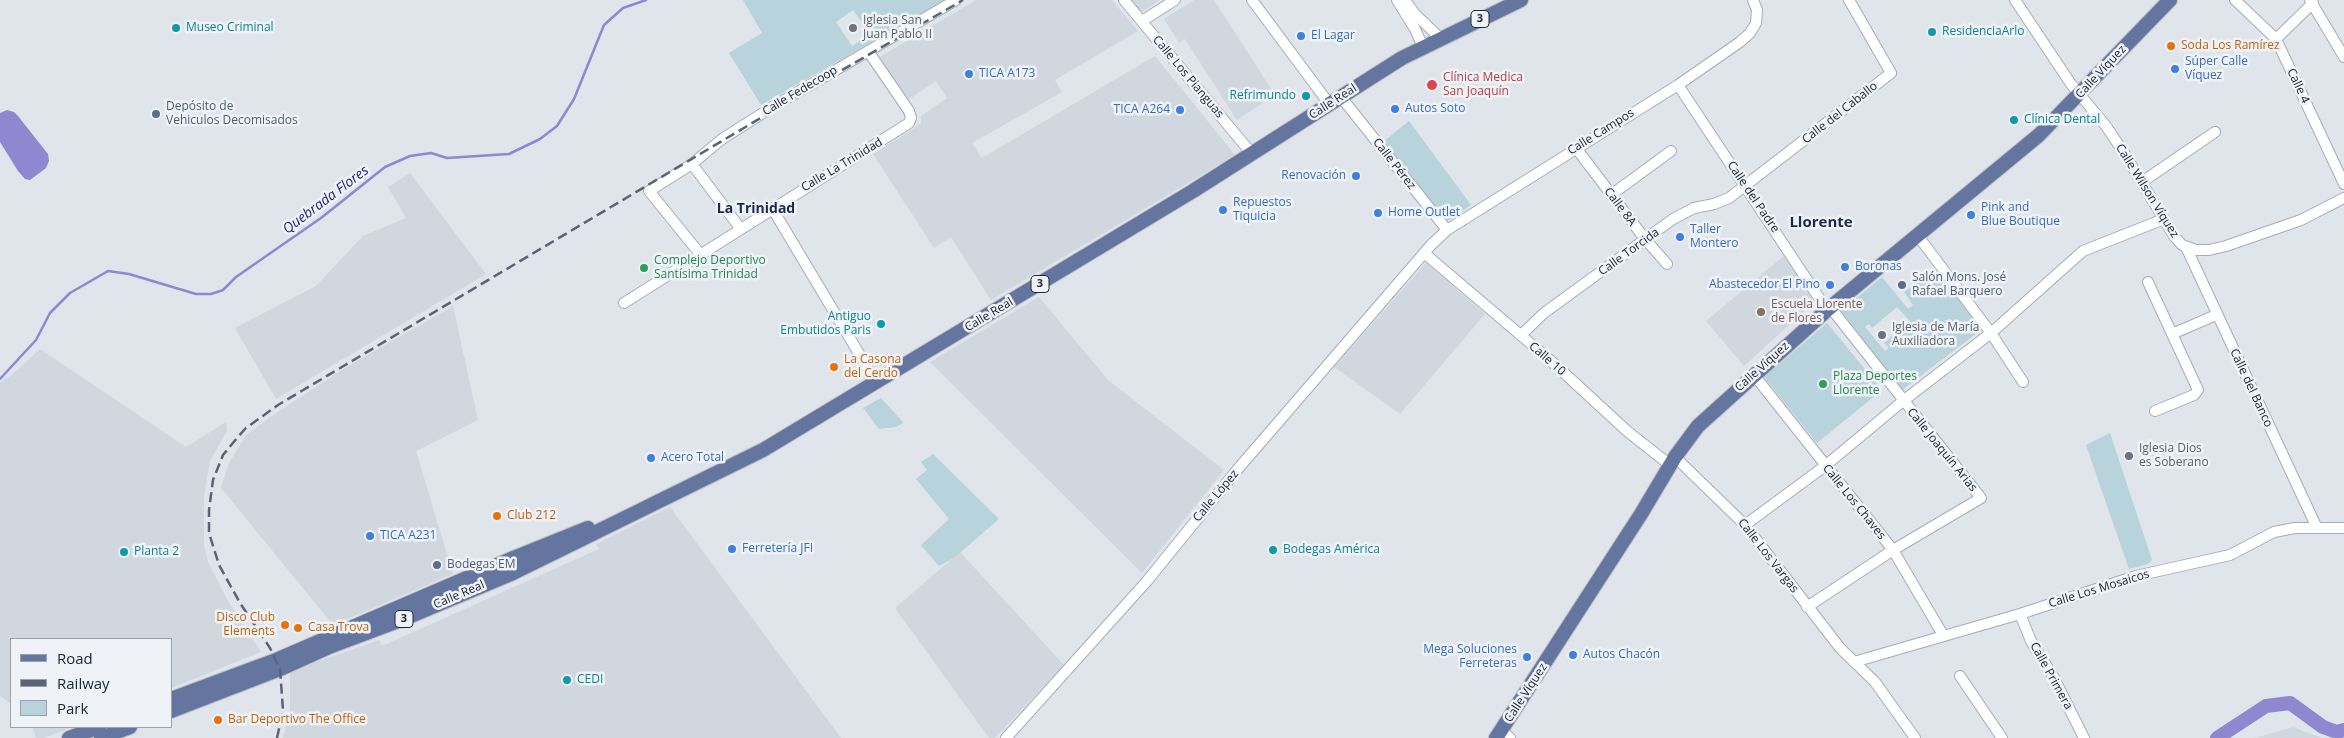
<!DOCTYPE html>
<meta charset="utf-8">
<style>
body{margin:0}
#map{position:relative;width:2344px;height:738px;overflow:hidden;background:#dfe5ea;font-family:"Open Sans",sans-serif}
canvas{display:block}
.legend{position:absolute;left:10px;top:638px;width:162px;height:90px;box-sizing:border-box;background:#eff3f7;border:1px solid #9ca2ab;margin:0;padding:6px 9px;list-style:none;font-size:15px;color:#20283a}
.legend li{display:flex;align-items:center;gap:10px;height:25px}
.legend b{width:25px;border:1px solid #9ca2ab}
</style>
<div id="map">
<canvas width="2344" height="738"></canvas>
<ul class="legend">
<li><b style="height:6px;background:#64769f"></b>Road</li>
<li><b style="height:6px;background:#5b6376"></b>Railway</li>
<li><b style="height:14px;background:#b8d3db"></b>Park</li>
</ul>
</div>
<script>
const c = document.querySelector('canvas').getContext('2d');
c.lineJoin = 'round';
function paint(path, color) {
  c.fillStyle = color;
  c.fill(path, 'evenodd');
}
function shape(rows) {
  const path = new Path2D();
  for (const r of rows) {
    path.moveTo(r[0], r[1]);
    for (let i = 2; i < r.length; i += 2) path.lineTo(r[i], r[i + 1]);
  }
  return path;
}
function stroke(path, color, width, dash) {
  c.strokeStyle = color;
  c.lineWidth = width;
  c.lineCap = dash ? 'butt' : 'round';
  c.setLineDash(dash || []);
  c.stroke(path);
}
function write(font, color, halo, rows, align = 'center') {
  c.font = font + ' "Open Sans",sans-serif';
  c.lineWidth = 5;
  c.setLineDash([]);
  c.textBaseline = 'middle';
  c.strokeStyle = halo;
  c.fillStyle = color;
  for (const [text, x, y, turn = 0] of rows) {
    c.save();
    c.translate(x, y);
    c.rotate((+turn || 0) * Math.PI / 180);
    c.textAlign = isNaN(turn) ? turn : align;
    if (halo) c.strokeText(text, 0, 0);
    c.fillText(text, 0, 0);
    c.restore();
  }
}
paint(shape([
 [976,0,1112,0,1138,31,1055,80,1062,92,972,143,982,158,1155,56,1235,155,991,300,951,237,934,248,873,154,913,129,921,123,921,116,947,98,936,81,908,100,878,58],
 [1129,0,1160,0,1140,13],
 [1194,0,1214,0,1275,95,1237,120,1185,39,1179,43,1164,19],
 [410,173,486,274,276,399,235,328,316,286,363,236,406,218,388,187],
 [1785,255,1814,302,1744,366,1706,321],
 [1426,263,1485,314,1400,414,1334,367],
 [1039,297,1108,380,1224,470,1142,573,930,362],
 [453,306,478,420,416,451,453,574,333,625,221,488,229,463,246,435,279,411,345,368],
 [40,349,186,447,226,422,227,431,210,461,204,495,204,546,208,562,228,601,261,652,171,688,171,639,11,639,11,704,0,696,0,382,12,375],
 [670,507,841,738,283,738,290,712,290,671,379,640,382,646,599,549,596,544],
 [960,552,1064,665,995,738,989,738,895,608],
 [32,727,72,727,44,738,36,738],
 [2293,727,2322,738,2255,738]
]), '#d0d7de');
paint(shape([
 [743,0,945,0,761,105,729,53,762,33],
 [853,10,870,34,852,46,836,22],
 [1409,121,1471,205,1445,223,1383,142],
 [1937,269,1981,330,1902,390,1841,311,1882,277,1908,309,1913,305,1904,292],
 [1897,307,1910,321,1884,343,1889,348,1885,351,1865,327,1869,324,1872,328],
 [1827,323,1882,390,1817,443,1764,377],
 [881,398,903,422,903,423,896,427,879,429,863,408],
 [2110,433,2152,560,2148,564,2129,569,2086,445],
 [933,454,999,519,955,557,939,566,921,545,949,519,916,479,927,470,921,462]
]), '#b8d3db');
paint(shape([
 [7,110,14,112,18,116,48,154,49,161,46,168,30,180,25,179,18,171,0,142,0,113]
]), '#8f87cf');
stroke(shape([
 [0,379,36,340,50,313,70,293,108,271,129,274,196,294,211,294,223,290,236,277,321,218,385,167,410,156,431,153,447,158,509,154,540,139,557,126,574,99,604,25,623,8,646,0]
]), '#8f87cf', 2.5);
stroke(shape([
 [2217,738,2266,706,2290,703,2323,727,2337,732,2344,730]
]), '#8f87cf', 14);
const minor = shape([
 [1124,0,1252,154],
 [1252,0,1330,105],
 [1397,0,1415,29,1423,47],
 [2015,0,2071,84,2106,126,2124,153,2174,236,2182,245,2196,250,2209,250,2226,246,2301,220,2344,198],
 [2235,0,2276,39,2344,184],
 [2310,0,2344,57],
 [1407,3,1415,14,1440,38],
 [1142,21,1175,0],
 [2276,39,2313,3],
 [1678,85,1827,310],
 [1341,97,1447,230],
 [1576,148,1645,239,1667,264],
 [692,164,740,228],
 [2142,182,2215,132],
 [1611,195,1671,151],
 [772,208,876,382],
 [1918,236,1991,333,2023,382],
 [2186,247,2317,528],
 [1424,253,1550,360,1627,431,1670,465],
 [700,254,649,191,692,164,722,139,774,106,956,0],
 [2148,282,2198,390,2194,395,2155,411],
 [624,303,909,123,911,118,909,111,868,51],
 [2172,334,2216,315],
 [1521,335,1544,313,1673,219,1694,208,1714,204,1729,198,1891,73,1849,0],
 [1754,375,1893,550,1943,635],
 [1675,457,1745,525,1840,648,1875,682,1915,738],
 [1745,525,1825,466,1903,401,1991,333,2083,251,2164,219],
 [1807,607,1893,550,1981,498,1830,307],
 [2020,614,2031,641,2054,678,2084,738],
 [1854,662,2020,614,2136,576,2230,555,2274,532,2295,528,2344,528],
 [1960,676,2002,738],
 [1501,730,1510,738],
 [1006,738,1147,581,1237,470,1431,245,1447,230,1678,85,1740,42,1750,33,1756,23,1757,10,1753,0]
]);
const major = shape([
 [171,699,276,660,511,559,588,528],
 [171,711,280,669,329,647,401,620,513,573,763,450,1193,191,1402,58,1521,0],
 [69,738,99,727],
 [101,738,130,727],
 [1496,738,1641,514,1675,457,1698,426,1827,310,2039,135,2170,0]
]);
stroke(minor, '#a6acb5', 12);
stroke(major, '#bcbec4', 16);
stroke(minor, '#fff', 10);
stroke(major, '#64769f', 14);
stroke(shape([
 [277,738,283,710,280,669,270,648,240,603,219,565,209,533,209,510,213,480,223,455,237,438,246,428,278,405,801,94,963,0]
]), '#5b6376', 2.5, [10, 5]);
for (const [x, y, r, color] of [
 [176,28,5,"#0f9aa8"],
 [853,28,5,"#6b7280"],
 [1932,32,5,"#0f9aa8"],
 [1301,36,5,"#3f7fe0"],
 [2171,46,5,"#e8710a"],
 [2175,69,5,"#3f7fe0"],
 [969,74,5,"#3f7fe0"],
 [1432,85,6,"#e0444e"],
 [1306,96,5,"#0f9aa8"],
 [1395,109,5,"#3f7fe0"],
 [1180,110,5,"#3f7fe0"],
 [156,114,5,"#5c6f8a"],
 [2014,120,5,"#0f9aa8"],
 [1356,176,5,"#3f7fe0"],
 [1223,210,5,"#3f7fe0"],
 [1378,213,5,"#3f7fe0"],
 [1971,215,5,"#3f7fe0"],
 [1680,237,5,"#3f7fe0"],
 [1845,267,5,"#3f7fe0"],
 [644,268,5,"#2e9e5b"],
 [1830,285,5,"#3f7fe0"],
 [1902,285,5,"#5c6f8a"],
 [1761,312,5,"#8d6e63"],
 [881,324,5,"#0f9aa8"],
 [1882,335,5,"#6b7280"],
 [834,367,5,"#e8710a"],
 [1823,384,5,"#2e9e5b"],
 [2129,456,5,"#6b7280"],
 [651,458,5,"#3f7fe0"],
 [497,516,5,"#e8710a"],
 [370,536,5,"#3f7fe0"],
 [732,549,5,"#3f7fe0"],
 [1273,550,5,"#0f9aa8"],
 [124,552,5,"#0f9aa8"],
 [437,565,5,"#5c6f8a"],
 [285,625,5,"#e8710a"],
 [298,628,5,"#e8710a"],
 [1573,655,5,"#3f7fe0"],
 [1527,657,5,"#3f7fe0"],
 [567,680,5,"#0f9aa8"],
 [218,720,5,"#e8710a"]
]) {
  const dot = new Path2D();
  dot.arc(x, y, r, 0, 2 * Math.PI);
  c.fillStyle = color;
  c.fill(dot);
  stroke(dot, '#eff3f7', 2);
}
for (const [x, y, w] of [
 [1480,19,18],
 [1040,284,18],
 [404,619,18]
]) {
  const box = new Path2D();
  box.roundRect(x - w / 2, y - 8.5, w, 17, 4);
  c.fillStyle = '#eff3f7';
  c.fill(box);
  stroke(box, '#20283a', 1);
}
write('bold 11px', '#20283a', null, [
 ["3",1480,19],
 ["3",1040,284],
 ["3",404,619]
]);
write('12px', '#5b616d', '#eff3f7', [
 ["Iglesia San",863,21],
 ["Juan Pablo II",863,35],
 ["Iglesia de María",1892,328],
 ["Auxiliadora",1892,342],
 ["Iglesia Dios",2139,449],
 ["es Soberano",2139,463]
], 'left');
write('12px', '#0d838f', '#eff3f7', [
 ["Museo Criminal",186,28],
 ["ResidenciaArlo",1942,32],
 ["Refrimundo",1296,96,"right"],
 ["Clínica Dental",2024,120],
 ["Antiguo",871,317,"right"],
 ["Embutidos Paris",871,331,"right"],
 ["Bodegas América",1283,550],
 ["Planta 2",134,552],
 ["CEDI",577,680]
], 'left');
write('12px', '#366cbe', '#eff3f7', [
 ["El Lagar",1311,36],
 ["Súper Calle",2185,62],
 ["Víquez",2185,76],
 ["TICA A173",979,74],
 ["Autos Soto",1405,109],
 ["TICA A264",1170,110,"right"],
 ["Renovación",1346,176,"right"],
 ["Repuestos",1233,203],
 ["Tiquicia",1233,217],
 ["Pink and",1981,208],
 ["Blue Boutique",1981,222],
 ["Home Outlet",1388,213],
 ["Taller",1690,230],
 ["Montero",1690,244],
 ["Boronas",1855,267],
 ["Abastecedor El Pino",1820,285,"right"],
 ["Acero Total",661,458],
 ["TICA A231",380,536],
 ["Ferretería JFI",742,549],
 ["Mega Soluciones",1517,650,"right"],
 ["Ferreteras",1517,664,"right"],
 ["Autos Chacón",1583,655]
], 'left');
write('12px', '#c56008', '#eff3f7', [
 ["Soda Los Ramírez",2181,46],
 ["La Casona",844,360],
 ["del Cerdo",844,374],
 ["Club 212",507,516],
 ["Disco Club",275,618,"right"],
 ["Elements",275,632,"right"],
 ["Casa Trova",308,628],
 ["Bar Deportivo The Office",228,720]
], 'left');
write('12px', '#20283a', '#eff3f7', [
 ["Calle Víquez",2101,72,-47],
 ["Calle Los Pianguas",1188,77,50],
 ["Calle 4",2298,86,65],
 ["Calle Fedecoop",800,91,-31],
 ["Calle Real",1333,102,-33],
 ["Calle del Caballo",1840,113,-38],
 ["Calle Campos",1601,132,-32],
 ["Calle Pérez",1394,164,52],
 ["Calle La Trinidad",842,165,-31],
 ["Calle Wilson Víquez",2147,191,58],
 ["Calle del Padre",1753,197,56],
 ["Calle 8A",1620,207,53],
 ["Calle Torcida",1629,252,-36],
 ["Calle Real",989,315,-31],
 ["Calle 10",1547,359,41],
 ["Calle Víquez",1762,367,-42],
 ["Calle del Banco",2251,388,65],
 ["Calle Joaquín Arias",1942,450,51],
 ["Calle López",1216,496,-50],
 ["Calle Los Chaves",1854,502,51],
 ["Calle Los Vargas",1768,556,52],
 ["Calle Los Mosaicos",2099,589,-17],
 ["Calle Real",459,595,-23],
 ["Calle Primera",2051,676,61],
 ["Calle Víquez",1526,693,-57]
]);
write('12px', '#be3a42', '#eff3f7', [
 ["Clínica Medica",1443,78],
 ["San Joaquín",1443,92]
], 'left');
write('12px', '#4e5e75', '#eff3f7', [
 ["Depósito de",166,107],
 ["Vehiculos Decomisados",166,121],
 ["Salón Mons. José",1912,278],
 ["Rafael Barquero",1912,292],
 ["Bodegas EM",447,565]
], 'left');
write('12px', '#27864d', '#eff3f7', [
 ["Complejo Deportivo",654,261],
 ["Santísima Trinidad",654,275],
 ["Plaza Deportes",1833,377],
 ["Llorente",1833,391]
], 'left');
write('12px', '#785e54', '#eff3f7', [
 ["Escuela Llorente",1771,305],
 ["de Flores",1771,319]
], 'left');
write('italic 14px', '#271c74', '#eff3f7', [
 ["Quebrada Flores",326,200,-37]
]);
write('bold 14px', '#1d2a4b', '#eff3f7', [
 ["La Trinidad",756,209]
]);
write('bold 15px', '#1d2a4b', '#eff3f7', [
 ["Llorente",1821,223]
]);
</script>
